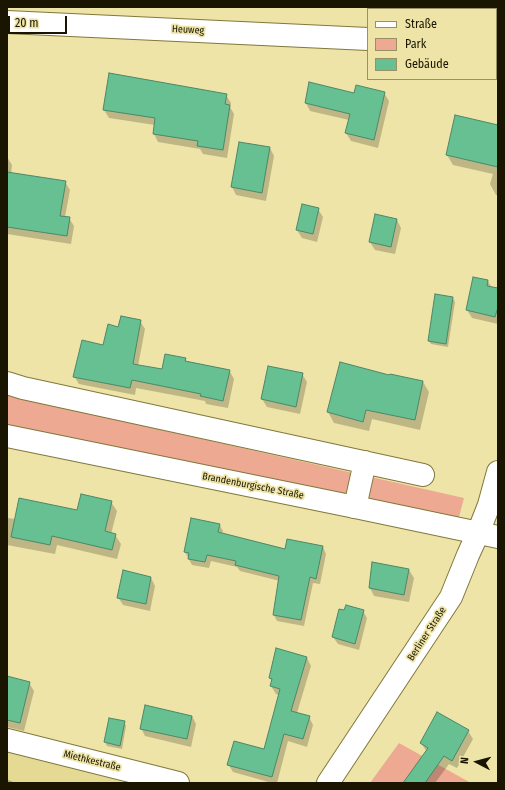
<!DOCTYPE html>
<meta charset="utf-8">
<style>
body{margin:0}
#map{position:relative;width:505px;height:790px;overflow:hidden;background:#eee4a7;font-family:"Fira Sans Condensed",sans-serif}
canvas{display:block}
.frame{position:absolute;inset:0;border:8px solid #191500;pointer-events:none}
.legend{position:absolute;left:367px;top:8px;width:130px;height:72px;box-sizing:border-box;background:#eee4a7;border:1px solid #999164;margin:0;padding:5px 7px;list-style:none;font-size:12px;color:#191500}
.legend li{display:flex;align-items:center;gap:8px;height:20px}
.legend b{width:20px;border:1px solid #999164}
.north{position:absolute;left:457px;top:742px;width:40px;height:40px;-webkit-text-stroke:3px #eee4a7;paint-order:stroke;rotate:276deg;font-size:11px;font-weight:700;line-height:16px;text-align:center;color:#191500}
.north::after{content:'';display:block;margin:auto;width:14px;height:18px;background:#191500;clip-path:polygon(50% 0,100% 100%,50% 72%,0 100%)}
.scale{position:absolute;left:8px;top:16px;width:59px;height:18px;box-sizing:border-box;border:2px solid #191500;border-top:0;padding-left:5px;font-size:12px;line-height:14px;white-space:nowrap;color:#191500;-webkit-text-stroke:3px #eee4a7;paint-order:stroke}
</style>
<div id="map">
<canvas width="505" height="790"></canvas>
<div class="frame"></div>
<ul class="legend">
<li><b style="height:5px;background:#fff"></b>Straße</li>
<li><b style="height:11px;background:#eda991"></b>Park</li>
<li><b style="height:11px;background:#66c092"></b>Gebäude</li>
</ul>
<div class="north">N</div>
<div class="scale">20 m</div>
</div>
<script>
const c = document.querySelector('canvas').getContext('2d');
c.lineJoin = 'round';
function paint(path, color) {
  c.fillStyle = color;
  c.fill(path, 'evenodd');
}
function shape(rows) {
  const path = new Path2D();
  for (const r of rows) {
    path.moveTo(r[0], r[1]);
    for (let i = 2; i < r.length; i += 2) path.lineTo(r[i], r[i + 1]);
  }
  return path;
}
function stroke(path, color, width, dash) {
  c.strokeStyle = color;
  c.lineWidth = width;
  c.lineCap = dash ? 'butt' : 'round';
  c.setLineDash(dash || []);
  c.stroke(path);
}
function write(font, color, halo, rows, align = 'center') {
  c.font = font + ' "Fira Sans Condensed",sans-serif';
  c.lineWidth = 3.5;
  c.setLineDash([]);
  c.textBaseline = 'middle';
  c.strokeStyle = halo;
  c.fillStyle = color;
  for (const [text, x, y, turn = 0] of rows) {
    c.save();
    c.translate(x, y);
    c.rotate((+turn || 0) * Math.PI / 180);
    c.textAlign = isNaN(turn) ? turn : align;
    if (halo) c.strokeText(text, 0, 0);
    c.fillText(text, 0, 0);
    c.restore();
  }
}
paint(shape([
 [7,747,135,783,7,783]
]), '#e5da94');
paint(shape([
 [7,395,464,498,459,517,7,427],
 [399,743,471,783,370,783]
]), '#eda991');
paint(shape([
 [384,93,389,101,378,148,351,141,346,133,349,120,310,111,306,103,355,94],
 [226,95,231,103,230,107,234,114,227,158,203,154,200,149,158,142,154,134,155,125,109,118,104,110],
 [498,126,498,195,496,195,490,184,493,174,453,165,447,155],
 [240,143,270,148,274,156,266,201,236,195,232,187],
 [7,157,12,165,11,174,65,182,70,190,65,217,69,218,74,226,71,244,7,234],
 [318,209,323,217,317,242,302,238,297,230],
 [397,220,401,228,395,254,375,250,370,242],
 [488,281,492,288,498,289,498,324,472,318,467,310],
 [453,298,455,302,448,347,431,344,429,341],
 [140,321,145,329,138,366,163,370,185,359,187,362,229,370,234,379,228,408,206,404,205,401,136,388,135,395,79,384,74,376,104,346,119,328],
 [340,364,390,376,423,382,429,392,420,430,372,419,369,431,334,423,328,412],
 [302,374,307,382,300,414,267,407,262,399],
 [111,502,117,511,111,534,115,535,121,544,117,559,57,545,55,554,7,545,7,518,15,519,78,511],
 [219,524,223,531,222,534,286,550,323,547,326,554,320,584,313,583,304,626,277,621,274,615,280,581,240,571,237,567,211,561,209,568,192,565,185,552],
 [409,570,414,578,409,602,374,596,370,588],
 [151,578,155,586,150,611,123,605,118,597],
 [363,611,367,618,359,650,338,644,333,637],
 [277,649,307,658,311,666,297,713,309,717,313,725,307,747,288,741,277,783,272,783,233,772,228,764,264,750,279,695,276,694,271,686,272,682,270,678],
 [7,678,29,683,34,691,24,731,7,727],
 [192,716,196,724,191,747,145,736,141,728],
 [109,719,124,722,126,726,122,749,107,746,105,742],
 [468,731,473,739,457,768,449,764,435,783,404,783,427,752,421,743],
 [7,779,15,783,7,783]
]), '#0003');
const building = shape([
 [109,73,227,94,225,104,230,105,223,150,197,146,198,141,153,134,155,118,103,110,109,73],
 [309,82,354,93,356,85,385,92,374,140,345,133,350,114,305,103,309,82],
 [455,115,498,125,498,167,446,155,455,115],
 [239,142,270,147,262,193,231,187,239,142],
 [7,172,66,181,60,216,70,217,67,236,7,227,7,172],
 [302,204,319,208,313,234,296,230,302,204],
 [375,214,397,219,391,247,369,242,375,214],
 [473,277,488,280,487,286,498,288,498,307,495,317,466,310,473,277],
 [435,294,453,297,446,344,428,341,435,294],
 [121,316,141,320,133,364,162,369,165,354,186,358,185,361,230,370,223,401,200,396,201,394,132,380,130,388,73,377,82,340,103,345,108,324,118,327,121,316],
 [340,362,389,375,390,374,423,381,415,420,366,410,363,422,327,412,340,362],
 [268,366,303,373,296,407,261,399,268,366],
 [81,494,112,501,105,531,116,534,112,550,52,536,50,545,11,537,19,498,77,510,81,494],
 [191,518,220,524,218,532,285,549,287,539,323,546,316,579,310,577,301,620,273,615,279,576,235,565,236,561,207,555,205,562,188,559,189,553,184,552,191,518],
 [372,562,409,569,404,595,369,588,372,562],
 [123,570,151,577,146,604,117,598,123,570],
 [346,605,364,610,355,644,332,637,339,609,344,610,346,605],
 [276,648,307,657,291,711,310,716,303,739,284,734,272,777,227,765,234,741,264,749,280,689,270,686,272,679,269,678,276,648],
 [7,676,30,682,20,723,7,720,7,676],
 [145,705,192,716,187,739,140,729,145,705],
 [437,712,469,730,452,761,444,756,425,783,403,783,428,748,420,743,437,712],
 [109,718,125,721,120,746,104,742,109,718]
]);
paint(building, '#66c092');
stroke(building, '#4b8768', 1);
const minor = shape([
 [7,22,368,39],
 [496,46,498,46],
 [7,383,23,388,423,475],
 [355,507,365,462],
 [7,740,178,783],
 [328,783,451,597,468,555,478,533]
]);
const tertiary = shape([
 [7,436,355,507,498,537],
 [478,533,489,505,498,472]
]);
stroke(minor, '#81783d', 24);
stroke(tertiary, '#81783d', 24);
stroke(minor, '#fff', 22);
stroke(tertiary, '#fff', 22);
write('10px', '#191500', '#eee4a7', [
 ["Heuweg",188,30,3],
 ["Brandenburgische Straße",253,486,11],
 ["Berliner Straße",427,634,-57],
 ["Miethkestraße",92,761,14]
]);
</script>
